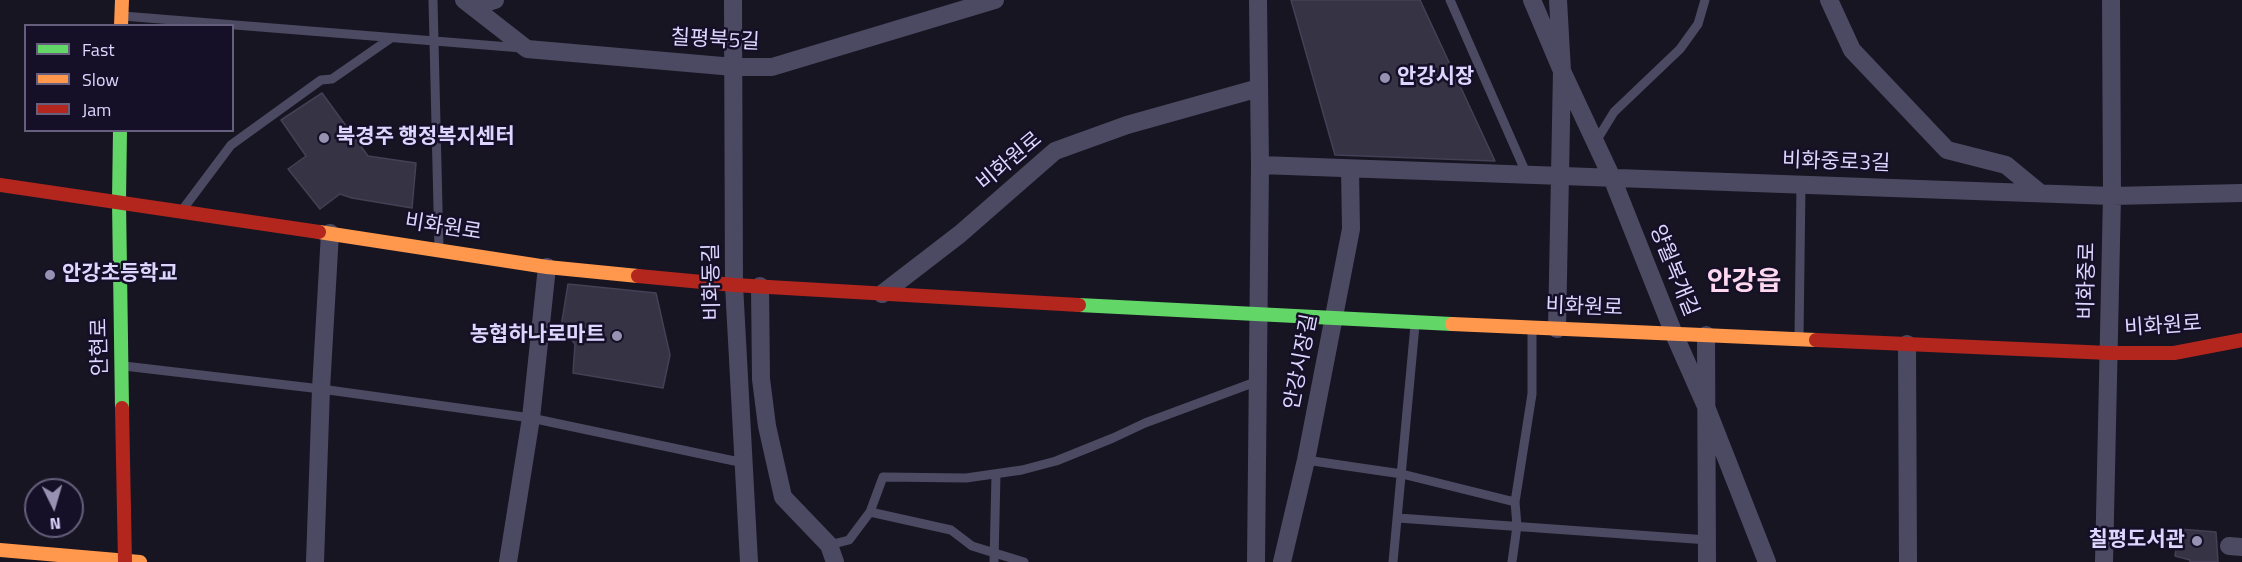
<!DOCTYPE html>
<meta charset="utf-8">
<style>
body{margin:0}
#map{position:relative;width:2242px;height:562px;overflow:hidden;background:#181522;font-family:"Titillium Web",sans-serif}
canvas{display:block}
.legend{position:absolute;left:24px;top:24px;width:210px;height:108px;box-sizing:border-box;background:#151027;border:2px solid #655f7d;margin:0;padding:8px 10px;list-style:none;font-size:18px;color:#ddd6ff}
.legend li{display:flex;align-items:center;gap:12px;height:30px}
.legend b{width:30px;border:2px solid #655f7d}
.north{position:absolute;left:24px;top:478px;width:60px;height:60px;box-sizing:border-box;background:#151027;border:2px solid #655f7d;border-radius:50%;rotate:175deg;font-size:16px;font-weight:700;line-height:24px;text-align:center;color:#ddd6ff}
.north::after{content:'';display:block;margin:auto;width:21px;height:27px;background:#9892b2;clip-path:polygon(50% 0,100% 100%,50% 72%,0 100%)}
</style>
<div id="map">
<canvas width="2242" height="562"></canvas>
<ul class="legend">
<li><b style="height:8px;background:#63d668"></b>Fast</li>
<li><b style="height:8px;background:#ff974d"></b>Slow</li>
<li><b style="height:8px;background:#b3261e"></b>Jam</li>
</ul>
<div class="north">N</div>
</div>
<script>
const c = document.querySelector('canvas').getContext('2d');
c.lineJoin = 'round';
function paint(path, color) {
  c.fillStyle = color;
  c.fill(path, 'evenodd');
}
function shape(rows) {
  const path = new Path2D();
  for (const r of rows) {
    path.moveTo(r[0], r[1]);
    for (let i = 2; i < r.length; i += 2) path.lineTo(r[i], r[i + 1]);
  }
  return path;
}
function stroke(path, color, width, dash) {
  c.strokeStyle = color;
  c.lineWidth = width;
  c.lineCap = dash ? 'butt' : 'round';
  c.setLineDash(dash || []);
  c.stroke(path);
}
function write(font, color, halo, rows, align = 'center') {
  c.font = font + ' "Titillium Web","Noto Sans KR",sans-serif';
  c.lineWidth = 5;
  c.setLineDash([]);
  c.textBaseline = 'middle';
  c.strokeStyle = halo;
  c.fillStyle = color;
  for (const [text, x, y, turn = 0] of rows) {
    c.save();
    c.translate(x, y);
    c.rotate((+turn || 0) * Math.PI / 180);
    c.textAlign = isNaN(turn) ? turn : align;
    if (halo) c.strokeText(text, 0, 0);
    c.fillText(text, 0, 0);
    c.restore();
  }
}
const building = shape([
 [1291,0,1420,0,1495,161,1335,155,1291,0],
 [322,93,368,156,416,163,412,208,352,198,340,194,320,209,288,169,306,156,281,120,322,93],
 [568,284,656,293,670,355,663,388,573,373,575,344,561,327,568,284],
 [2179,529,2216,532,2218,562,2190,562,2190,560,2175,556,2179,529]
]);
paint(building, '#363344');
stroke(building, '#454055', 1.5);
stroke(shape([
 [433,0,439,249],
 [1450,0,1527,175],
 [123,16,522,48],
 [1595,143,1614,112,1680,49,1698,24,1705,0],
 [183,209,231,145,321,80,332,79,391,38],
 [1799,337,1801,185],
 [124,366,321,389,531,418,744,463],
 [1306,460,1402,474,1515,502,1517,526,1512,562],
 [1515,502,1532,394,1532,329],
 [870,512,951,530,972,546,1024,562],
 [1398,518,1708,540],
 [829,545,849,540,870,512,883,477,966,478,1022,470,1056,461,1113,438,1145,423,1258,381],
 [994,562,996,474],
 [1393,562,1415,325]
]), '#4c4a63', 9);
stroke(shape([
 [464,0,527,49,734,67,772,67,995,0],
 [733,0,734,285,749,562],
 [1532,0,1562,71,1612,178,1674,334,1705,404,1767,562],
 [1829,0,1852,50,1947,150,2006,165,2040,193],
 [473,7,495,0],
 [1260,165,2112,196,2242,193],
 [760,286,761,379,767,426,783,497,829,545,835,562],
 [882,294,960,234,1055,151,1127,125,1259,88],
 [1557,329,1562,71,1558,0],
 [1706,335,1707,562],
 [1907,344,1908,562],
 [2229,546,2242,547],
 [315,562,321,389,330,233],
 [508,562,531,418,547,267],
 [1256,562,1260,165,1258,0],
 [1282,562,1306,460,1351,229,1350,169],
 [2104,562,2112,196,2111,0]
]), '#4c4a63', 18);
stroke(shape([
 [120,130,119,201,122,408],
 [1079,305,1452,324]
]), '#63d668', 14);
stroke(shape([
 [121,26,122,0],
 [319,232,547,267,638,276],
 [1452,324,1816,340],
 [0,550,140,562]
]), '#ff974d', 14);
stroke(shape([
 [0,185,319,232],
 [638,276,734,285,1079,305],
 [1816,340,2109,353,2174,353,2242,340],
 [122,408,125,562]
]), '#b3261e', 14);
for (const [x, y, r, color] of [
 [1385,78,6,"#9892b2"],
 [324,138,6,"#9892b2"],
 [50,275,6,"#9892b2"],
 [617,336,6,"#9892b2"],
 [2197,541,6,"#9892b2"]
]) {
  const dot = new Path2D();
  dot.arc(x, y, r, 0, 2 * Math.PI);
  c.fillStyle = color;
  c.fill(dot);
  stroke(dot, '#151027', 2);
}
write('21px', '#ddd6ff', '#151027', [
 ["칠평북5길",715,41,3],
 ["비화원로",1010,162,-40],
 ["비화중로3길",1836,163,2],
 ["비화원로",443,228,9],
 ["양월복개길",1673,271,68],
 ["비화중로",2088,281,-89],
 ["비화동길",713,282,-91],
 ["비화원로",1584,308,2],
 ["비화원로",2163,327,-4],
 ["안현로",101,347,-91],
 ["안강시장길",1302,362,-79]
]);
write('bold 21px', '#ddd6ff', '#151027', [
 ["안강시장",1397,78],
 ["북경주 행정복지센터",336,138],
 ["안강초등학교",62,275],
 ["농협하나로마트",605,336,"right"],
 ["칠평도서관",2185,541,"right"]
], 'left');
write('bold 27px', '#ffd8ef', '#151027', [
 ["안강읍",1744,283]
]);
</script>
